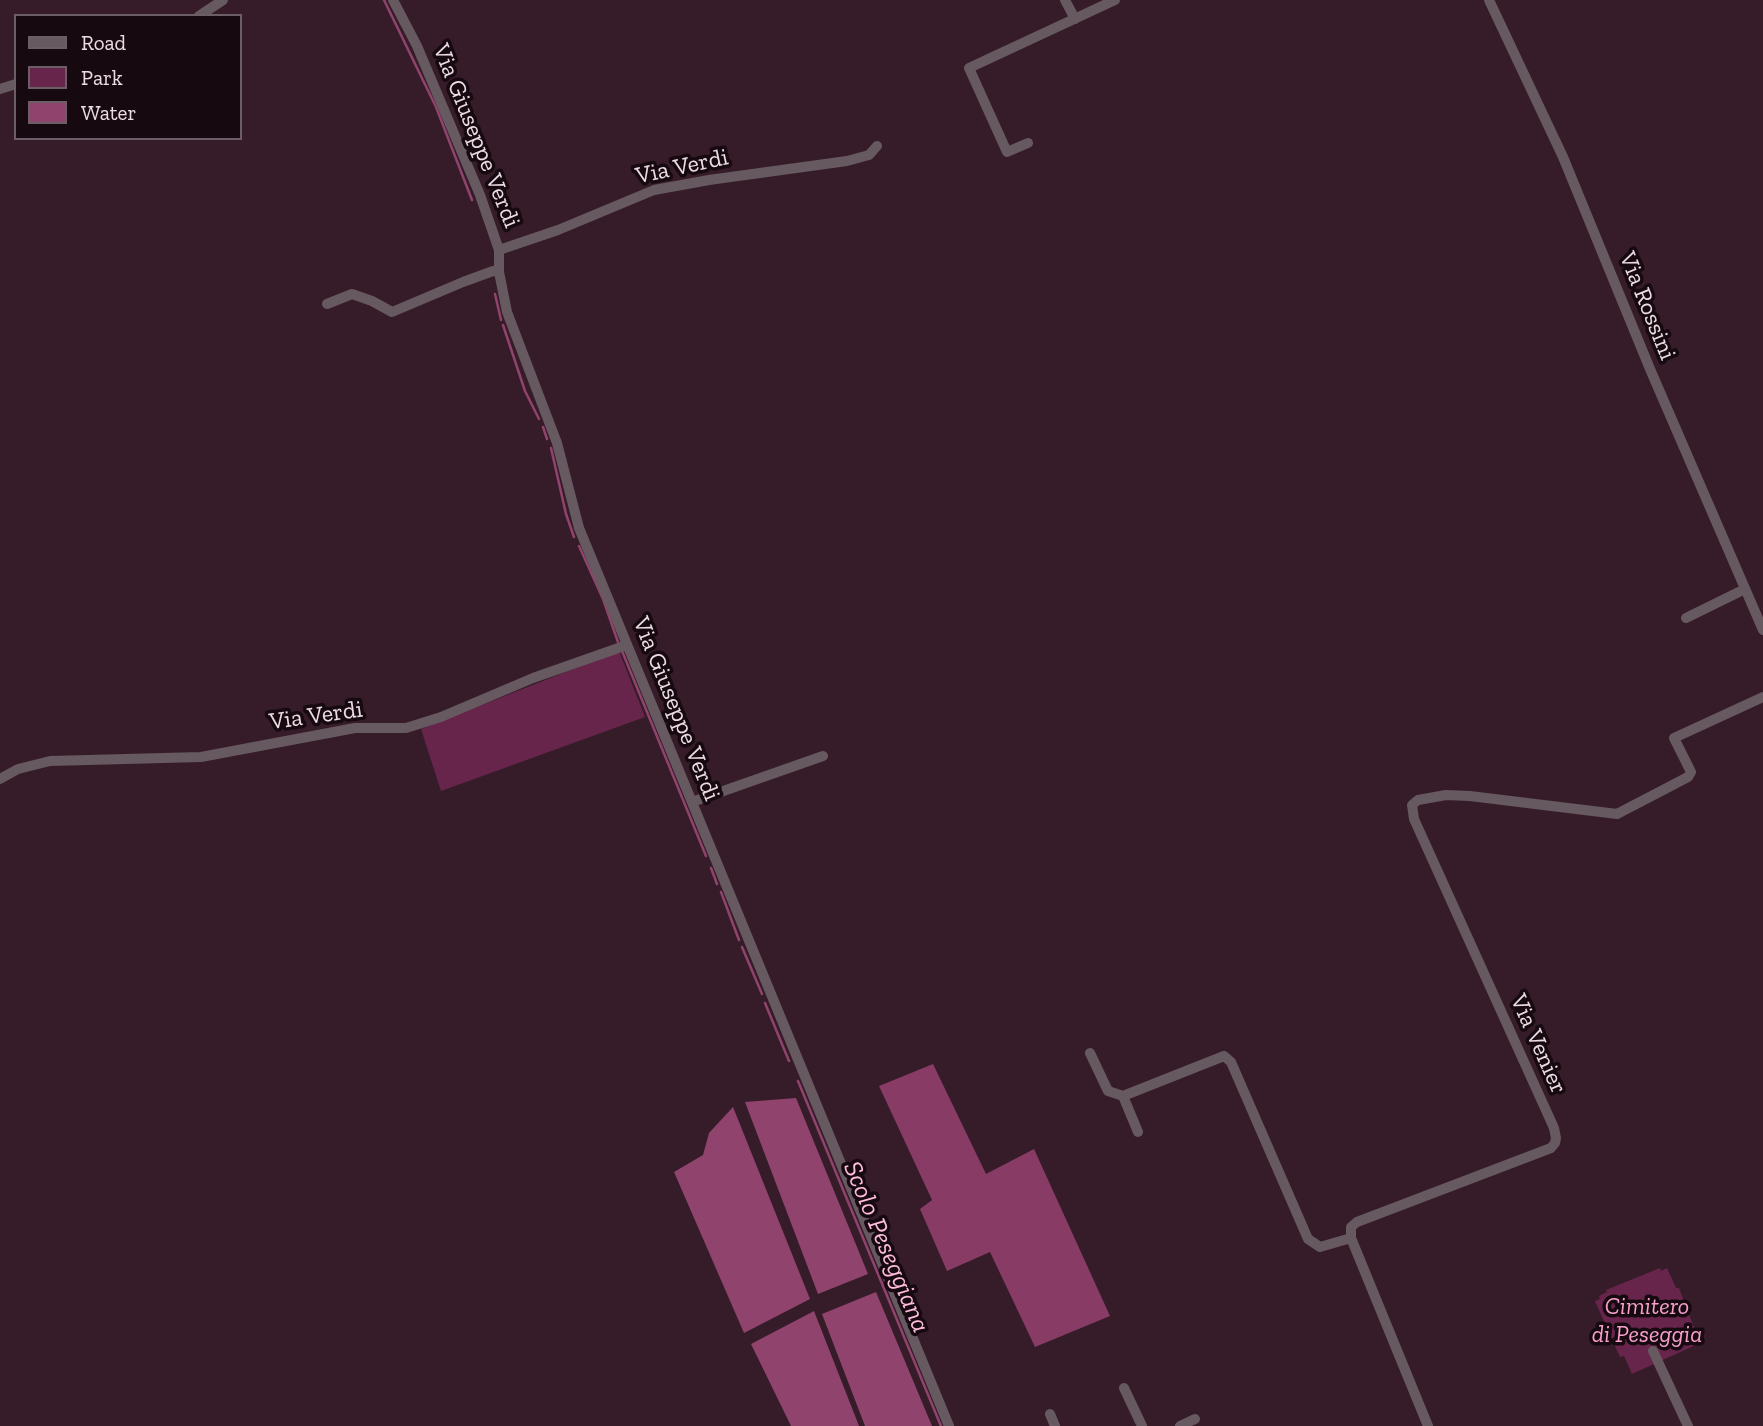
<!DOCTYPE html>
<style>
body{margin:0}
#map{position:relative;width:1763px;height:1426px;overflow:hidden;background:#361c29;font-family:"Zilla Slab",serif}
canvas{display:block}
.legend{position:absolute;left:14px;top:14px;width:228px;height:126px;box-sizing:border-box;background:#160a10;border:2px solid #6c5e65;margin:0;padding:9px 12px;list-style:none;font-size:21px;color:#eedce5}
.legend li{display:flex;align-items:center;gap:14px;height:35px}
.legend b{width:35px;border:2px solid #6c5e65}
</style>
<div id="map">
<canvas width="1763" height="1426"></canvas>
<ul class="legend">
<li><b style="height:9px;background:#675960"></b>Road</li>
<li><b style="height:19px;background:#68254b"></b>Park</li>
<li><b style="height:19px;background:#8f436d"></b>Water</li>
</ul>
</div>
<script>
const c = document.querySelector('canvas').getContext('2d');
c.lineJoin = 'round';
function paint(path, color) {
  c.fillStyle = color;
  c.fill(path, 'evenodd');
}
function shape(rows) {
  const path = new Path2D();
  for (const r of rows) {
    path.moveTo(r[0], r[1]);
    for (let i = 2; i < r.length; i += 2) path.lineTo(r[i], r[i + 1]);
  }
  return path;
}
function stroke(path, color, width, dash) {
  c.strokeStyle = color;
  c.lineWidth = width;
  c.lineCap = dash ? 'butt' : 'round';
  c.setLineDash(dash || []);
  c.stroke(path);
}
function write(font, color, halo, rows, align = 'center') {
  c.font = font + ' "Zilla Slab",serif';
  c.lineWidth = 7;
  c.setLineDash([]);
  c.textBaseline = 'middle';
  c.strokeStyle = halo;
  c.fillStyle = color;
  for (const [text, x, y, turn = 0] of rows) {
    c.save();
    c.translate(x, y);
    c.rotate((+turn || 0) * Math.PI / 180);
    c.textAlign = isNaN(turn) ? turn : align;
    if (halo) c.strokeText(text, 0, 0);
    c.fillText(text, 0, 0);
    c.restore();
  }
}
paint(shape([
 [619,651,645,717,441,791,421,729],
 [1660,1268,1661,1271,1667,1268,1676,1288,1679,1288,1700,1343,1632,1374,1624,1356,1620,1357,1595,1301,1600,1299,1599,1296,1607,1292,1606,1290]
]), '#68254b');
paint(shape([
 [933,1064,986,1174,1034,1149,1110,1316,1035,1347,990,1252,947,1271,920,1209,932,1200,879,1086]
]), '#873b65');
paint(shape([
 [796,1098,868,1274,818,1294,745,1102],
 [733,1107,810,1299,744,1333,674,1172,703,1155,709,1133],
 [876,1292,932,1426,865,1426,822,1314],
 [814,1311,859,1426,791,1426,751,1344]
]), '#8f436d');
stroke(shape([
 [384,0,436,107,472,200],
 [495,294,501,320],
 [503,325,525,391,539,419],
 [543,427,547,439],
 [551,448,566,514,574,537],
 [579,546,603,599,618,642],
 [622,651,706,856],
 [711,868,717,884],
 [721,892,739,940],
 [742,947,762,994],
 [765,1003,789,1061],
 [798,1081,941,1426]
]), '#8f436d', 2.5);
stroke(shape([
 [393,0,417,46,480,195,499,250,499,272,507,312,557,443,579,528,949,1426],
 [1065,0,1075,19],
 [1489,0,1563,157,1650,369,1763,630],
 [199,16,223,0],
 [0,89,16,84],
 [1028,143,1007,152,969,68,1115,0],
 [499,250,558,230,654,190,709,180,847,161,869,155,877,146],
 [327,304,352,294,372,301,392,312,463,282,493,271,499,272],
 [1686,618,1745,589],
 [0,779,18,769,50,761,201,757,355,728,406,728,441,717,533,678,627,645],
 [692,802,823,756],
 [1090,1053,1108,1091,1123,1096,1224,1056,1231,1062,1308,1239,1320,1247,1351,1238],
 [1123,1096,1138,1132],
 [1653,1351,1688,1426],
 [1124,1388,1142,1426],
 [1050,1414,1055,1426],
 [1180,1426,1195,1419],
 [1428,1426,1351,1238,1351,1227,1357,1222,1551,1148,1555,1143,1556,1138,1554,1128,1414,819,1412,805,1418,800,1446,795,1470,796,1617,814,1688,777,1691,772,1674,738,1763,697]
]), '#675960', 10);
write('24px', '#eedce5', '#160a10', [
 ["Via Giuseppe Verdi",476,136,68],
 ["Via Verdi",682,167,-12],
 ["Via Rossini",1647,306,68],
 ["Via Giuseppe Verdi",676,709,68],
 ["Via Verdi",316,716,-8],
 ["Via Venier",1538,1044,66]
]);
write('italic 24px', '#f69fcb', '#160a10', [
 ["Cimitero",1647,1307],
 ["di Peseggia",1647,1335]
]);
write('italic 26px', '#febbdc', '#160a10', [
 ["Scolo Peseggiana",886,1247,67]
]);
</script>
